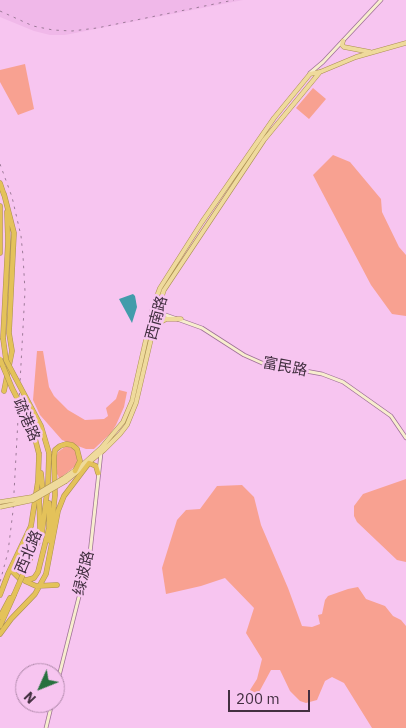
<!DOCTYPE html>
<meta charset="utf-8">
<style>
body{margin:0}
#map{position:relative;width:406px;height:728px;overflow:hidden;background:#f7c5f0;font-family:"IBM Plex Sans",sans-serif}
canvas{display:block}
.north{position:absolute;left:15px;top:663px;width:50px;height:50px;box-sizing:border-box;background:#f7c5f0;border:1px solid #af89aa;border-radius:50%;rotate:226deg;font-size:14px;font-weight:700;line-height:20px;text-align:center;color:#422f40}
.north::after{content:'';display:block;margin:auto;width:18px;height:22px;background:#27713f;clip-path:polygon(50% 0,100% 100%,50% 72%,0 100%)}
.scale{position:absolute;left:228px;top:690px;width:82px;height:22px;box-sizing:border-box;border:2px solid #422f40;border-top:0;padding-left:6px;font-size:15px;line-height:18px;white-space:nowrap;color:#422f40;-webkit-text-stroke:4px #f7c5f0;paint-order:stroke}
</style>
<div id="map">
<canvas width="406" height="728"></canvas>
<div class="north">N</div>
<div class="scale">200 m</div>
</div>
<script>
const c = document.querySelector('canvas').getContext('2d');
c.lineJoin = 'round';
function paint(path, color) {
  c.fillStyle = color;
  c.fill(path, 'evenodd');
}
function shape(rows) {
  const path = new Path2D();
  for (const r of rows) {
    path.moveTo(r[0], r[1]);
    for (let i = 2; i < r.length; i += 2) path.lineTo(r[i], r[i + 1]);
  }
  return path;
}
function stroke(path, color, width, dash) {
  c.strokeStyle = color;
  c.lineWidth = width;
  c.lineCap = dash ? 'butt' : 'round';
  c.setLineDash(dash || []);
  c.stroke(path);
}
function write(font, color, halo, rows, align = 'center') {
  c.font = font + ' "IBM Plex Sans","Noto Sans SC",sans-serif';
  c.lineWidth = 5;
  c.setLineDash([]);
  c.textBaseline = 'middle';
  c.strokeStyle = halo;
  c.fillStyle = color;
  for (const [text, x, y, turn = 0] of rows) {
    c.save();
    c.translate(x, y);
    c.rotate((+turn || 0) * Math.PI / 180);
    c.textAlign = isNaN(turn) ? turn : align;
    if (halo) c.strokeText(text, 0, 0);
    c.fillText(text, 0, 0);
    c.restore();
  }
}
paint(shape([
 [0,0,243,0,65,35,50,35,34,31,0,17]
]), '#f0b8e9');
paint(shape([
 [25,64,34,109,18,115,0,82,0,70],
 [313,88,326,99,309,119,296,108],
 [333,155,350,162,381,199,382,212,399,247,406,255,406,316,392,314,371,285,313,175],
 [37,351,43,351,49,387,54,396,68,410,85,420,104,419,108,416,106,408,116,399,119,390,127,392,124,407,116,425,111,433,94,449,86,449,62,440,40,415,33,400],
 [66,446,75,449,78,459,78,464,59,479,58,475,55,473,56,458,58,452],
 [406,479,406,562,397,560,357,522,354,516,354,506,363,494],
 [242,485,254,497,261,525,288,588,302,626,312,627,320,624,318,615,322,614,325,600,328,596,348,589,358,587,366,599,385,606,393,616,401,620,406,626,406,728,372,728,344,683,332,677,325,681,317,700,306,703,300,701,290,691,280,670,271,670,258,694,250,690,257,679,262,659,246,633,254,608,225,578,201,586,166,594,162,568,177,520,186,510,200,509,217,486]
]), '#f8a191');
paint(shape([
 [133,294,135,296,137,307,132,323,119,299]
]), '#429cab');
const secondary = shape([
 [310,73,323,62,381,0],
 [152,310,202,328,244,355,262,363,322,374,343,382,391,416,406,438],
 [55,692,90,553,101,453],
 [46,728,52,703]
]);
const primary = shape([
 [343,41,342,45,344,47,370,52],
 [153,338,157,327,161,322,166,319,181,319],
 [64,478,81,466,101,448,123,422,132,401,154,304,160,288,202,222,274,118,310,74,320,72,356,57,406,43],
 [66,481,104,450,120,434,127,425,136,403,159,305,164,290,264,140,320,72]
]);
const highway = shape([
 [0,183,4,195],
 [4,194,14,233,9,333,12,351,4,391],
 [0,206,0,253],
 [3,338,8,242,7,212],
 [41,473,43,493],
 [39,493,40,529],
 [49,503,49,530],
 [50,541,55,495,54,458,55,450,60,446,66,444,72,445,77,449,80,461,75,471],
 [12,566,13,572,20,579,27,580,34,578,38,572,49,528],
 [24,572,42,533,48,484,49,453],
 [25,581,36,586,57,585],
 [0,595,8,574,31,526,38,481,39,454],
 [0,617,10,598],
 [0,626,14,595],
 [0,634,11,619,35,594,46,574,58,511,64,496,89,463,96,466,98,473]
]);
stroke(secondary, '#9d7097', 4.5);
stroke(primary, '#ab8f51', 5);
stroke(highway, '#ab8f51', 5.5);
stroke(secondary, '#f7edce', 3);
stroke(primary, '#efda9c', 4);
stroke(highway, '#e4c25a', 4.5);
stroke(shape([
 [0,11,33,26,53,30,72,31,97,28,234,0],
 [0,164,12,197,21,236,23,256,25,291,13,511,8,552,0,582]
]), '#9d7a98', 1, [2.5, 5]);
const primaryBridge = shape([
 [0,502,32,497,64,478],
 [0,507,33,500,66,481]
]);
const highwayBridge = shape([
 [3,338,6,360,41,426,49,453],
 [0,359,12,388,32,427,39,454],
 [14,595,24,572]
]);
stroke(primaryBridge, '#ab8f51', 5, []);
stroke(highwayBridge, '#ab8f51', 5.5, []);
stroke(primaryBridge, '#efda9c', 4);
stroke(highwayBridge, '#e4c25a', 4.5);
write('15px', '#422f40', '#f7c5f0', [
 ["西南路",157,318,-75],
 ["富民路",285,367,11],
 ["疏港路",26,420,67],
 ["西北路",29,552,-67],
 ["绿波路",84,573,-77]
]);
</script>
